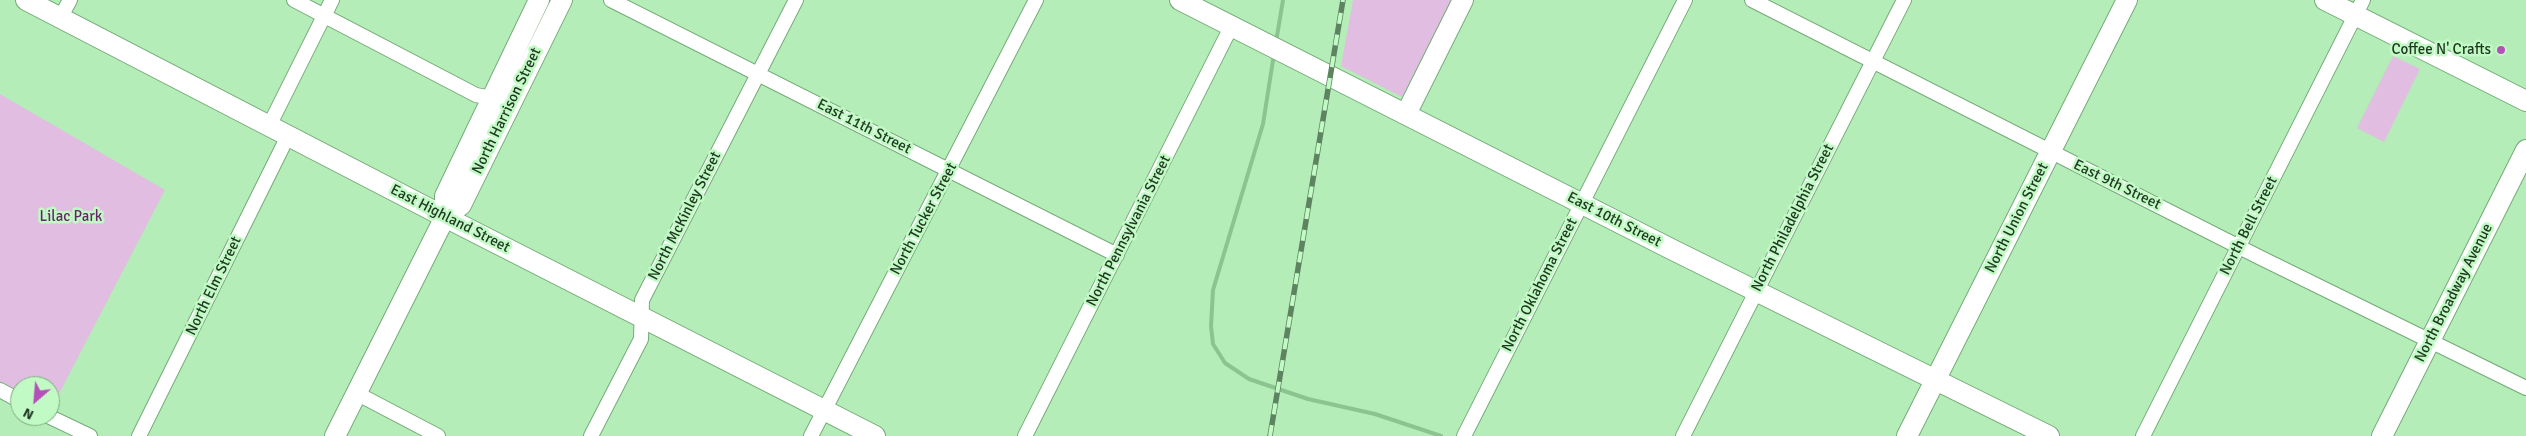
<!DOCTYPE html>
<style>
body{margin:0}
#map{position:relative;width:2526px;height:436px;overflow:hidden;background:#b4edb7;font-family:Signika,sans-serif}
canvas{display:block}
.north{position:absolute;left:10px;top:376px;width:50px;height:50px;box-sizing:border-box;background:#c1fac4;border:1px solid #80ac83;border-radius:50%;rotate:207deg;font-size:14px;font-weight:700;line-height:20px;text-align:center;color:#1f3621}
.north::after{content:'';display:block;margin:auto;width:18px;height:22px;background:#b451b8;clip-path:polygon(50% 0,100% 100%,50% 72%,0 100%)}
</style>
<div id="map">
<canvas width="2526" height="436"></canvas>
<div class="north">N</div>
</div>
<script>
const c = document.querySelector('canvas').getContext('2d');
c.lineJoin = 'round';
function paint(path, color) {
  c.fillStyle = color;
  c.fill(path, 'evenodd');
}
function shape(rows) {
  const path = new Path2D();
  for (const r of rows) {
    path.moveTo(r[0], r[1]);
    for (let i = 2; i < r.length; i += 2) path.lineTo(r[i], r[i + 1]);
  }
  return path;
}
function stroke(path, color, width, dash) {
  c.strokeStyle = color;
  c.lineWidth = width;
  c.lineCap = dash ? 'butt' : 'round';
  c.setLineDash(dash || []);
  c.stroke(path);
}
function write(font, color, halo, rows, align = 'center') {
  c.font = font + ' Signika,sans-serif';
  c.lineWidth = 5;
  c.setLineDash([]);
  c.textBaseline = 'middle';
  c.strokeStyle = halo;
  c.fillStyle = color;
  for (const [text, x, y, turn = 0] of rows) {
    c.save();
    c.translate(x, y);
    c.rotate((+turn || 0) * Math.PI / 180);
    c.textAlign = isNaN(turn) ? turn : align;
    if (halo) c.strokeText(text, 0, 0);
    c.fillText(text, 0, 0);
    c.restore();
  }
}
paint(shape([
 [1353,0,1452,0,1402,97,1341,66],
 [2393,56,2420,69,2384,142,2357,128],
 [0,94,165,190,50,411,50,386,20,386,20,401,0,391]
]), '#e1bde1');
stroke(shape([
 [1276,42,1283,0],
 [1274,54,1263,124,1213,290,1211,326,1213,344,1225,363,1249,379,1308,399,1375,414,1441,436]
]), '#8bc48f', 4);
const street = shape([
 [294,0,476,95,492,98],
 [611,0,1117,255],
 [1752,0,2259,257,2526,388],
 [60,18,70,0],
 [269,126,332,0],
 [0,390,20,401],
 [356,393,438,436],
 [48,416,90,436],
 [139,436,288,136],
 [591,436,641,339,642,300,796,0],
 [811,436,1036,0],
 [1025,436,1231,27],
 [1464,436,1685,0],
 [1683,436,1904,0],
 [2143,436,2363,0]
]);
const secondary = shape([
 [26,0,445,217,875,436],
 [1180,0,1671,249,2049,436],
 [2325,0,2526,101],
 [1406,114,1463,0],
 [445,217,445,196,539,0],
 [335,436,445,217,461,205,562,0],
 [1907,436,2127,0],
 [2382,436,2526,150]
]);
stroke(street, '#75ab79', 16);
stroke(secondary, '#75ab79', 22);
stroke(street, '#fff', 14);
stroke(secondary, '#fff', 20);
const rail = shape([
 [1270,436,1343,0]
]);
stroke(rail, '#5e8360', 5.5);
stroke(rail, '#c1fac4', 4, [11]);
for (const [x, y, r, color] of [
 [2501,50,5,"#b451b8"]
]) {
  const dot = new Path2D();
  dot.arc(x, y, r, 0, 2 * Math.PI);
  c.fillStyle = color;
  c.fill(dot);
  stroke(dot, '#c1fac4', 2);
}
write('15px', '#1f3621', '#c1fac4', [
 ["Coffee N' Crafts",2491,50]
], 'right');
write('15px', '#1f3621', '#c1fac4', [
 ["North Harrison Street",507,111,-64],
 ["East 11th Street",864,127,27],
 ["East 9th Street",2117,185,26],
 ["North McKinley Street",685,216,-63],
 ["North Philadelphia Street",1793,218,-63],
 ["North Union Street",2017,218,-63],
 ["East Highland Street",450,219,27],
 ["North Tucker Street",924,219,-62],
 ["East 10th Street",1614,220,27],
 ["North Bell Street",2249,226,-63],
 ["North Pennsylvania Street",1129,231,-63],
 ["North Oklahoma Street",1540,285,-63],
 ["North Elm Street",214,286,-64],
 ["North Broadway Avenue",2454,293,-63]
]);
write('15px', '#652667', '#c1fac4', [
 ["Lilac Park",71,217]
]);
</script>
